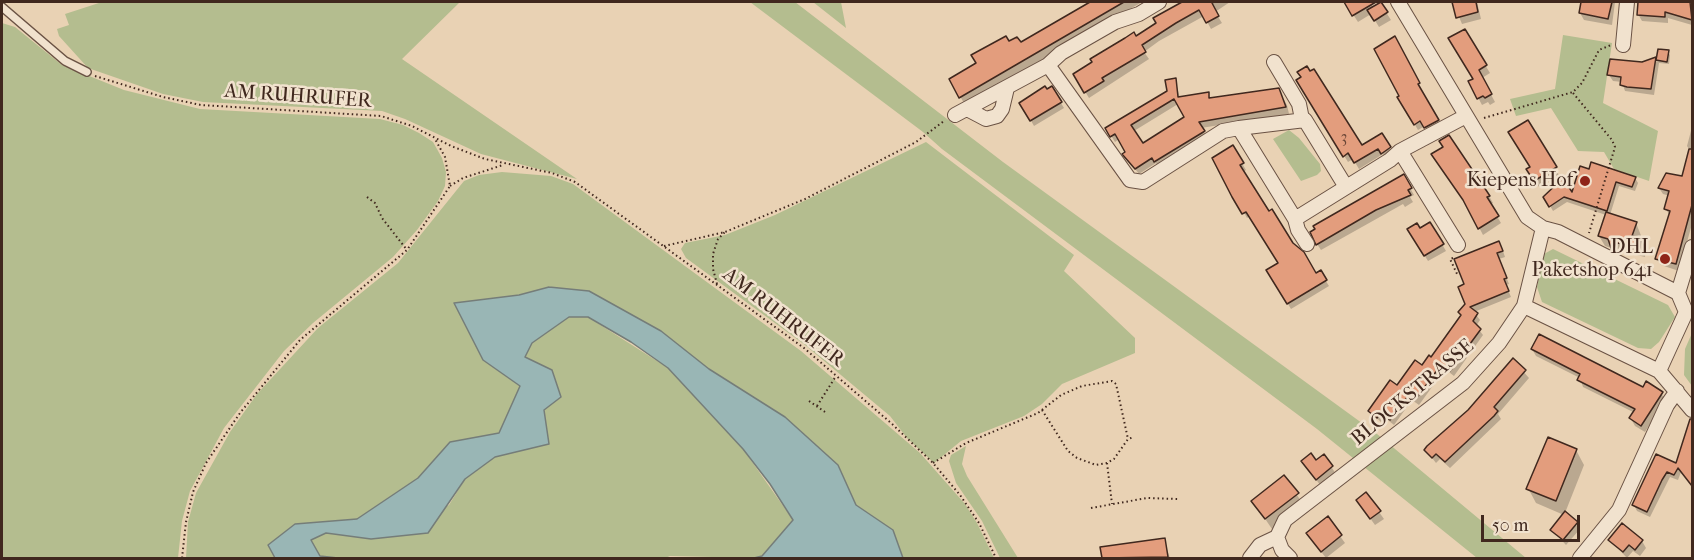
<!DOCTYPE html>
<style>
body{margin:0}
#map{position:relative;width:1694px;height:560px;overflow:hidden;background:#e9d2b4;font-family:"IM FELL French Canon",serif}
canvas{display:block}
.frame{position:absolute;inset:0;border:3px solid #40281e;pointer-events:none}
.scale{position:absolute;left:1481px;top:515px;width:99px;height:27px;box-sizing:border-box;border:3px solid #40281e;border-top:0;padding-left:8px;font-size:18px;line-height:21px;white-space:nowrap;color:#40281e;-webkit-text-stroke:4px #f1e2ce;paint-order:stroke}
</style>
<div id="map">
<canvas width="1694" height="560"></canvas>
<div class="frame"></div>
<div class="scale">50 m</div>
</div>
<script>
const c = document.querySelector('canvas').getContext('2d');
c.lineJoin = 'round';
function paint(path, color) {
  c.fillStyle = color;
  c.fill(path, 'evenodd');
}
function shape(rows) {
  const path = new Path2D();
  for (const r of rows) {
    path.moveTo(r[0], r[1]);
    for (let i = 2; i < r.length; i += 2) path.lineTo(r[i], r[i + 1]);
  }
  return path;
}
function stroke(path, color, width, dash) {
  c.strokeStyle = color;
  c.lineWidth = width;
  c.lineCap = dash ? 'butt' : 'round';
  c.setLineDash(dash || []);
  c.stroke(path);
}
function write(font, color, halo, rows, align = 'center') {
  c.font = font + ' "IM FELL French Canon",serif';
  c.lineWidth = 5;
  c.setLineDash([]);
  c.textBaseline = 'middle';
  c.strokeStyle = halo;
  c.fillStyle = color;
  for (const [text, x, y, turn = 0] of rows) {
    c.save();
    c.translate(x, y);
    c.rotate((+turn || 0) * Math.PI / 180);
    c.textAlign = isNaN(turn) ? turn : align;
    if (halo) c.strokeText(text, 0, 0);
    c.fillText(text, 0, 0);
    c.restore();
  }
}
paint(shape([
 [102,2,460,2,402,59,577,179,481,154,405,119,382,111,203,102,163,94,88,68,59,36,57,29,69,25,65,14],
 [750,2,795,2,1003,162,1377,434,1526,558,1477,558,1317,429,942,149,923,132],
 [813,2,841,2,846,28],
 [2,23,15,27,62,65,124,90,200,109,380,119,403,125,419,133,433,142,442,158,446,172,445,186,438,201,417,230,393,257,313,323,284,351,224,428,190,491,182,521,178,558,2,558],
 [1563,35,1612,43,1603,103,1658,131,1649,181,1614,169,1604,152,1578,151,1551,108,1516,116,1510,99,1555,89],
 [1289,130,1299,138,1320,164,1321,171,1317,175,1301,181,1273,139],
 [926,142,1074,255,1064,271,1135,338,1135,353,1062,384,1042,404,1024,416,961,441,934,463,907,438,890,416,805,345,686,258,681,249,685,243,725,235,775,215],
 [502,172,551,176,573,184,801,351,920,453,965,504,977,523,994,558,903,558,893,530,856,505,838,465,785,417,709,369,661,331,549,287,519,295,454,303,483,360,520,386,499,433,450,442,418,478,357,519,295,524,268,545,275,558,186,558,188,522,196,493,230,432,257,394,318,328,398,263,464,181,479,175],
 [1553,249,1668,305,1675,317,1659,342,1651,349,1638,348,1542,302,1537,287,1544,254],
 [569,317,588,317,668,368,743,449,793,520,762,556,754,558,670,556,665,558,338,558,320,556,310,540,326,533,371,539,449,505,465,479,495,457,548,444,544,410,525,357,532,343],
 [1692,333,1692,386,1684,375,1685,349],
 [966,446,962,464,967,476,1018,558,1000,558,982,521,956,483,949,461,951,455]
]), '#b4bd8f');
const water = shape([
 [549,287,589,291,661,331,709,369,785,417,838,465,856,505,893,530,903,558,754,558,762,556,793,520,770,484,743,449,668,368,631,342,588,317,569,317,532,343,525,357,552,370,561,397,544,410,549,444,495,457,465,479,428,533,371,539,326,533,311,540,320,556,338,558,275,558,268,545,295,524,357,519,418,478,450,442,499,433,520,386,483,360,454,303,519,295,549,287]
]);
paint(water, '#99b6b5');
stroke(water, '#757d79', 1.5);
paint(shape([
 [1093,2,1142,2,965,105,951,80,1009,43,1020,44],
 [1184,2,1230,2,1215,12,1222,23,1211,29,1204,16,1159,41,1144,52,1149,59,1089,98,1075,75,1158,24,1155,18],
 [1345,2,1370,2,1374,8,1380,3,1391,20,1379,27,1371,14,1358,22],
 [1453,2,1477,2,1481,19,1462,24],
 [1583,2,1615,2,1612,25,1584,20,1580,13],
 [1639,2,1692,2,1692,25,1668,18,1668,23,1642,21,1638,14],
 [1464,31,1490,73,1482,78,1495,102,1490,105,1488,102,1482,105,1470,82,1474,80],
 [1394,38,1422,90,1420,91,1442,127,1429,134,1425,126,1418,130,1399,98,1401,96],
 [1659,51,1668,52,1670,55,1669,64,1659,63,1654,95,1625,91,1622,82,1613,81,1609,75,1655,59,1657,62],
 [1175,79,1180,98,1208,94,1211,99,1278,90,1287,105,1289,114,1201,128,1207,137,1158,167,1156,163,1139,174,1128,160,1119,139,1115,142,1107,129,1169,92],
 [1178,104,1186,118,1143,145,1134,131],
 [1298,81,1361,147,1381,135,1393,154,1386,159,1383,154,1359,169,1353,159,1348,162],
 [1052,89,1064,108,1034,126,1021,103],
 [1528,122,1559,175,1539,187,1528,169,1531,167],
 [1692,127,1692,224,1679,271,1661,265,1657,259,1670,216,1666,209,1670,196,1663,194,1659,188,1683,178,1690,151,1687,146],
 [1232,147,1246,170,1243,172,1269,213,1315,275,1320,272,1329,286,1291,309,1268,271,1280,263,1250,216,1247,218,1214,158],
 [1581,168,1635,178,1638,183,1635,191,1619,186,1610,215,1636,223,1646,248,1645,257,1624,252,1618,256,1614,249,1605,246,1599,236,1606,215,1567,202,1553,211,1545,197,1572,195],
 [1403,176,1414,195,1410,197,1413,202,1405,207,1403,204,1321,250,1317,244],
 [1489,196,1493,203,1490,205,1501,223,1483,235,1467,204],
 [1430,224,1446,251,1428,261,1409,230,1420,230],
 [1502,248,1505,257,1499,259,1509,284,1506,285,1511,297,1474,312,1480,320,1476,326,1483,335,1454,376,1445,369,1419,405,1412,400,1394,425,1384,417,1381,422,1369,411,1432,359,1462,316,1466,304,1466,285,1455,260],
 [1532,349,1661,393,1665,400,1645,432,1635,426,1631,419,1635,413,1583,387,1580,378,1536,356],
 [1513,360,1529,378,1498,414,1501,419,1450,468,1440,459,1436,463,1426,450,1469,411],
 [1688,431,1692,434,1692,486,1681,472,1678,480,1670,477,1650,517,1637,511,1634,505,1657,456,1676,465],
 [1576,450,1584,465,1565,513,1580,529,1566,545,1552,530,1564,515,1536,503,1528,488],
 [1324,456,1336,474,1321,486,1307,468],
 [1284,477,1304,505,1272,529,1253,501],
 [1362,507,1379,512,1384,519,1375,525],
 [1327,518,1345,543,1326,558,1312,540],
 [1622,525,1642,541,1646,548,1640,556,1633,551,1627,558,1610,540],
 [1164,540,1170,558,1104,558,1102,548]
]), '#0003');
const building = shape([
 [1090,2,1124,2,959,98,949,79,976,63,971,55,1006,36,1009,41,1017,37,1021,42,1090,2],
 [1182,2,1214,2,1212,3,1219,16,1206,23,1199,10,1176,23,1142,45,1146,52,1102,78,1104,81,1084,93,1073,74,1092,62,1090,59,1125,38,1134,32,1136,36,1156,23,1153,18,1182,2],
 [1344,2,1376,2,1352,16,1344,2],
 [1381,2,1388,12,1374,21,1367,10,1381,2],
 [1452,2,1476,2,1478,12,1456,18,1452,2],
 [1581,2,1612,2,1608,19,1579,13,1581,2],
 [1638,2,1690,2,1692,20,1665,12,1665,17,1637,15,1638,2],
 [1465,29,1487,65,1479,70,1492,94,1485,98,1483,96,1477,99,1468,81,1473,79,1448,38,1465,29],
 [1395,36,1420,83,1418,84,1439,120,1424,128,1420,121,1414,125,1397,97,1399,96,1374,49,1395,36],
 [1658,49,1669,50,1667,62,1656,60,1658,49],
 [1656,57,1651,89,1627,87,1620,85,1621,77,1607,75,1610,59,1642,62,1656,57],
 [1307,66,1310,71,1314,69,1362,145,1382,133,1391,147,1381,154,1378,149,1354,163,1348,153,1343,157,1296,80,1301,77,1297,72,1307,66],
 [1176,78,1178,97,1209,92,1209,98,1279,88,1286,107,1199,122,1205,131,1154,162,1152,158,1135,169,1122,154,1125,152,1115,134,1110,137,1105,128,1167,91,1165,80,1176,78],
 [1174,99,1184,117,1143,143,1131,125,1174,99],
 [1045,86,1047,89,1052,86,1062,102,1030,121,1019,103,1045,86],
 [1528,120,1557,167,1534,181,1526,169,1530,167,1508,132,1528,120],
 [1449,135,1490,196,1487,197,1499,216,1478,229,1463,200,1431,154,1443,147,1439,141,1449,135],
 [1233,145,1244,163,1240,165,1269,211,1272,209,1293,243,1304,252,1316,273,1321,270,1327,280,1287,304,1266,270,1278,263,1246,212,1242,214,1232,197,1212,158,1233,145],
 [1689,149,1692,149,1692,205,1676,264,1655,259,1670,211,1664,209,1669,191,1658,188,1666,173,1682,176,1689,149],
 [1591,162,1636,177,1632,187,1616,182,1607,211,1564,197,1549,207,1543,197,1563,178,1572,192,1580,166,1589,169,1591,162],
 [1404,174,1412,188,1408,190,1411,195,1376,210,1316,245,1310,232,1315,229,1313,226,1404,174],
 [1606,212,1637,222,1632,236,1641,237,1640,248,1618,243,1611,248,1608,239,1598,236,1606,212],
 [1430,222,1444,244,1424,256,1407,229,1417,223,1420,228,1430,222],
 [1499,241,1503,251,1497,253,1507,278,1504,279,1509,291,1470,307,1478,313,1473,321,1481,329,1450,371,1441,365,1415,400,1409,395,1390,420,1380,413,1377,418,1368,411,1390,380,1397,385,1415,360,1422,365,1429,355,1431,357,1461,315,1458,312,1465,304,1458,287,1464,284,1454,259,1499,241],
 [1539,334,1643,387,1646,381,1663,392,1641,426,1629,418,1635,409,1577,380,1580,374,1531,349,1539,334],
 [1513,358,1526,370,1494,407,1498,411,1494,416,1445,462,1436,454,1432,458,1424,450,1427,446,1468,410,1513,358],
 [1690,419,1692,419,1692,486,1678,468,1674,475,1667,472,1662,480,1647,512,1632,505,1656,454,1676,463,1690,419],
 [1548,437,1577,449,1556,501,1526,489,1548,437],
 [1311,453,1316,460,1324,454,1333,466,1316,480,1301,461,1311,453],
 [1284,475,1299,493,1265,519,1251,501,1284,475],
 [1366,492,1381,511,1370,519,1356,500,1366,492],
 [1565,511,1578,522,1563,540,1550,530,1565,511],
 [1328,516,1342,535,1321,552,1306,533,1328,516],
 [1622,523,1643,540,1635,550,1629,545,1623,552,1608,540,1622,523],
 [1165,538,1168,557,1102,558,1100,547,1165,538]
]);
paint(building, '#e39d7d');
stroke(building, '#40281e', 1.5);
const service = shape([
 [2,7,65,61,87,72]
]);
const minor = shape([
 [1398,2,1527,217,1543,228,1558,232,1678,293],
 [1623,45,1627,2],
 [1274,62,1299,104,1302,119],
 [1048,65,1130,180,1143,182,1223,131,1239,128,1295,219,1390,160,1400,151,1466,116],
 [967,109,986,119,997,116,1002,109,1007,88],
 [955,115,1048,65,1061,53,1115,22,1139,14,1159,2],
 [1239,128,1305,120,1346,187],
 [1400,151,1458,245],
 [1295,219,1298,230,1307,244],
 [1524,306,1659,371,1692,410],
 [1659,371,1686,312,1678,293,1692,247],
 [1250,558,1260,545,1277,537],
 [1290,558,1282,550,1277,537,1285,520,1463,383,1499,343,1524,306,1543,228],
 [1580,558,1619,510,1667,405,1677,391]
]);
stroke(service, '#6a5244', 10);
stroke(minor, '#6a5244', 16);
stroke(shape([
 [95,76,163,97,201,105,381,116,412,126,451,146,485,159,552,173,575,182,804,348,891,423,933,463,960,495,979,523,996,558],
 [1573,93,1612,140,1615,147,1589,233],
 [1484,118,1573,92,1582,83,1599,50,1611,45],
 [450,186,463,178,503,165],
 [367,197,375,203,382,218,407,250],
 [664,246,725,232,805,199,916,142,944,121],
 [1453,258,1450,259,1458,276],
 [717,284,713,269,713,254,718,239,725,232],
 [809,401,825,412],
 [817,406,836,376],
 [1042,410,1068,451,1077,458,1096,465,1107,463,1114,459,1128,439,1134,437],
 [933,463,966,443,1038,413,1061,395,1082,386,1112,381,1116,384,1128,439],
 [1107,463,1112,504],
 [1091,508,1147,498,1178,499],
 [182,558,186,522,193,492,206,463,240,413,300,340,407,250,450,186,445,157,435,139]
]), '#40281e', 2, [1.5, 3]);
stroke(service, '#f1e2ce', 7);
stroke(minor, '#f1e2ce', 14);
for (const [x, y, r, color] of [
 [1585,181,6,"#8f2418"],
 [1665,259,6,"#8f2418"]
]) {
  const dot = new Path2D();
  dot.arc(x, y, r, 0, 2 * Math.PI);
  c.fillStyle = color;
  c.fill(dot);
  stroke(dot, '#f1e2ce', 2);
}
write('16px', '#694536', null, [
 ["3",1344,138]
]);
write('20px', '#40281e', '#f1e2ce', [
 ["AM RUHRUFER",298,97,4],
 ["AM RUHRUFER",783,318,38],
 ["BLOCKSTRASSE",1413,393,-40]
]);
write('20px', '#40281e', '#f1e2ce', [
 ["Kiepens Hof",1573,181],
 ["DHL",1653,248],
 ["Paketshop 641",1653,271]
], 'right');
</script>
